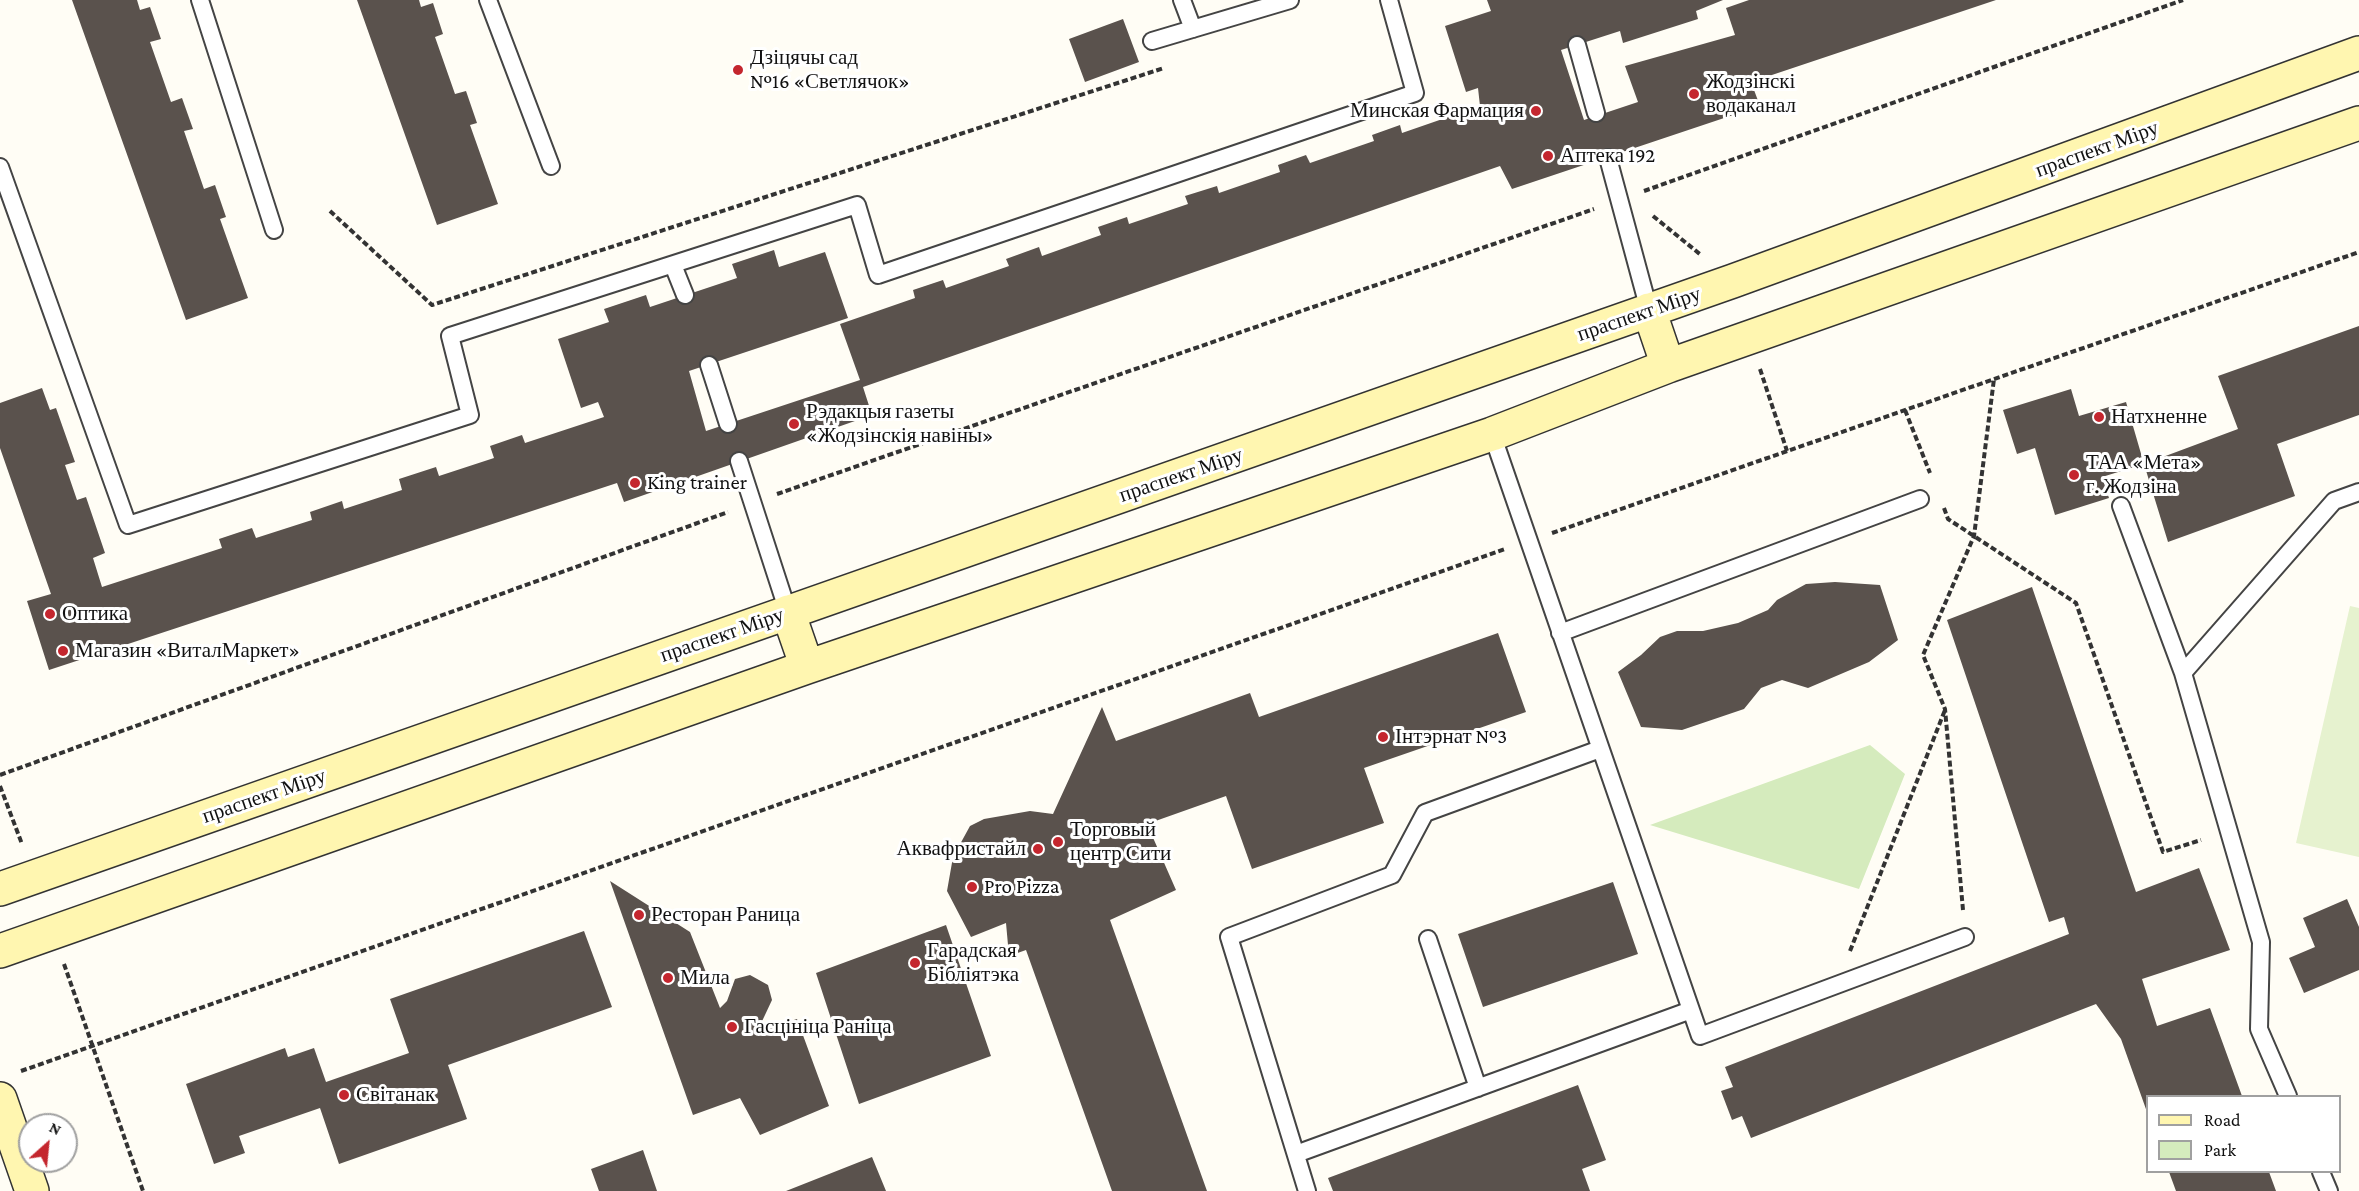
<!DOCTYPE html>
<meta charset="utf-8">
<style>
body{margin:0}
#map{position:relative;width:2359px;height:1191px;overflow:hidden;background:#fffdf5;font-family:"Crimson Pro",serif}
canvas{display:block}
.legend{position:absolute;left:2146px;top:1095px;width:195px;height:78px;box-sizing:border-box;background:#fff;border:2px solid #a0a0a0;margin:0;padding:8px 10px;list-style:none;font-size:18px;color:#111}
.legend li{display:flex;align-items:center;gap:12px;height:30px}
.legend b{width:30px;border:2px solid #a0a0a0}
.north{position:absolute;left:18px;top:1113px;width:60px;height:60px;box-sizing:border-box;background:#fff;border:2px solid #a0a0a0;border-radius:50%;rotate:27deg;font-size:16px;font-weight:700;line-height:24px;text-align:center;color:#111}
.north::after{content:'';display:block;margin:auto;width:21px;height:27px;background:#c4262e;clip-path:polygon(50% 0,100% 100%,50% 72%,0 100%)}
</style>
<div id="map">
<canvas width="2359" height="1191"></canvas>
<ul class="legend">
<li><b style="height:8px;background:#fff6b0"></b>Road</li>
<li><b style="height:16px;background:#d5ebbd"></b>Park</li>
</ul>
<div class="north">N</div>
</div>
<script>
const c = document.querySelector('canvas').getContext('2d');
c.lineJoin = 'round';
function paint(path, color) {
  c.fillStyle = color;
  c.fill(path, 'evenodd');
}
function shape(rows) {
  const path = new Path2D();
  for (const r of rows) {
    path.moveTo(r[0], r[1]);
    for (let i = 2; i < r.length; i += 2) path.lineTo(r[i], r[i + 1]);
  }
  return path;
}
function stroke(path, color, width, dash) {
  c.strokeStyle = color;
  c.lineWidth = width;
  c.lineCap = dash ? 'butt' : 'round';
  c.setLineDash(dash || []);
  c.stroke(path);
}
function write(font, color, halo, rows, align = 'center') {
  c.font = font + ' "Crimson Pro",serif';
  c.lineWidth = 6;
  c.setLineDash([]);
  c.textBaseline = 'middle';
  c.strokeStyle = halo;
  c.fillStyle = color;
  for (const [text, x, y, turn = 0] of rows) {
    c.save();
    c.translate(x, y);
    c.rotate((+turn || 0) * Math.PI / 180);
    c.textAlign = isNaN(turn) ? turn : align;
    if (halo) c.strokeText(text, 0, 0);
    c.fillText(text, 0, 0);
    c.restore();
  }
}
paint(shape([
 [1870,745,1905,774,1859,889,1650,825]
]), '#d5ebbd');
paint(shape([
 [2350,606,2359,608,2359,857,2296,843]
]), '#e6f2cf');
paint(shape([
 [72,0,137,0,140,10,150,7,161,39,150,42,171,102,182,98,193,129,184,131,204,189,215,185,226,217,220,219,248,298,186,320],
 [357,0,419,0,421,7,433,3,443,34,435,37,455,94,466,91,477,123,470,125,498,204,437,225],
 [1487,0,1723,0,1696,11,1698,19,1623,43,1620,31,1561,50,1584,120,1638,102,1625,66,1735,35,1726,8,1749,0,1996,0,1751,82,1760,106,1512,189,1500,166,863,387,872,415,624,502,617,483,49,670,27,601,51,594,0,448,0,403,42,388,50,410,56,408,75,462,65,465,77,500,86,497,105,553,93,558,102,587,222,548,219,539,252,528,256,538,312,520,310,512,342,501,344,509,402,490,399,479,436,467,439,476,494,458,490,446,522,435,525,443,604,417,598,402,581,408,558,339,609,322,604,309,646,295,650,307,737,278,732,264,774,250,779,267,825,252,848,318,689,371,706,431,860,380,840,324,915,298,913,290,943,280,946,288,1009,266,1006,259,1039,247,1042,256,1101,235,1098,227,1127,217,1129,224,1188,204,1185,196,1217,186,1219,193,1280,172,1278,165,1306,155,1310,163,1374,141,1372,135,1400,125,1402,133,1480,106,1478,88,1466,92,1445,26,1491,11],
 [1123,19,1139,62,1085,82,1069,39],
 [2359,326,2359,415,2277,444,2295,496,2168,542,2144,464,2102,477,2109,498,2055,515,2035,448,2017,454,2003,410,2071,389,2079,416,2126,402,2144,464,2238,429,2218,376],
 [1835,582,1880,585,1898,640,1869,662,1808,688,1782,680,1761,688,1744,709,1682,730,1641,727,1618,672,1641,655,1660,637,1677,631,1703,631,1738,623,1768,610,1777,600,1806,584],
 [2032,587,2136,892,2199,868,2230,950,2142,979,2157,1026,2210,1008,2242,1096,2148,1096,2147,1112,2121,1039,2096,1004,1751,1138,1742,1116,1732,1120,1721,1091,1733,1087,1725,1067,2069,934,2064,917,2049,922,1947,620],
 [1498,633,1526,712,1364,768,1384,823,1252,869,1226,796,1147,824,1176,890,1110,920,1207,1191,1112,1191,1026,950,1009,956,1006,923,971,937,947,891,953,857,970,826,984,819,1030,811,1053,814,1102,707,1116,741,1250,693,1259,717],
 [610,881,690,932,720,1008,727,1001,735,979,750,975,768,985,772,1000,757,1032,797,1019,829,1106,760,1135,740,1098,693,1115],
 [1613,882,1638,954,1483,1007,1458,934],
 [2347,899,2359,927,2359,970,2304,993,2289,958,2315,947,2303,918],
 [946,925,991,1056,859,1104,816,973],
 [584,931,612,1007,448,1065,467,1119,339,1164,320,1108,239,1136,245,1153,214,1164,186,1084,285,1048,288,1057,314,1048,326,1082,409,1053,390,999],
 [1578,1085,1606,1160,1582,1169,1590,1191,1333,1191,1328,1178],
 [643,1150,657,1191,599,1191,591,1169],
 [872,1157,886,1191,786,1191],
 [2169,1172,2269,1172,2276,1191,2176,1191]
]), '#5a524d');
const service = shape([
 [200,0,274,230],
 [488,0,551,166],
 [1182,0,1193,29],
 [1152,41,1290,0],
 [1577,45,1596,113],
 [1608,158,1649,310],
 [0,167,128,525,470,415,450,336,857,205,878,275,1415,93,1389,0],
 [673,265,685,295],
 [709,365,728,424],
 [1492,434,1700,1036,1965,937],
 [739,461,788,612],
 [2121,506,2183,673],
 [1560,633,1920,499],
 [1428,939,1478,1088],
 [2288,1096,2259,1029,2261,942,2183,673,2334,501,2359,492],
 [1296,1154,1691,1010],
 [2321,1172,2329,1191],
 [1307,1191,1229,937,1392,875,1425,813,1600,749]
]);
const secondary = shape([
 [1649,310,1668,366],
 [788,612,807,667],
 [0,889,1733,281,2359,53],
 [0,951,807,667,1492,434,1668,366,2359,123],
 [0,1099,32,1191]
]);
stroke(service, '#444', 20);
stroke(secondary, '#333', 36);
stroke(shape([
 [1644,191,2183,0],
 [330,211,432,305,1164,68],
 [1653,216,1701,255],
 [1760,369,1787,451],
 [1905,410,1930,473],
 [777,494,1594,209],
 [1944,508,1948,519,2076,603,2163,852,2201,840],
 [1552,533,2359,252],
 [0,775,728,512],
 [0,786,22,844],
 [1963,910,1945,709,1923,655,1974,536,1994,379],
 [1850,951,1945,710],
 [64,964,143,1191],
 [21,1071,1505,549]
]), '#333', 4, [6, 3]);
stroke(service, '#fff', 16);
stroke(secondary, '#fff6b0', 33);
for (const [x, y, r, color] of [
 [738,70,6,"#c4262e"],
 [1694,94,6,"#c4262e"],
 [1536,111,6,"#c4262e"],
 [1548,156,6,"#c4262e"],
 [2099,417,6,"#c4262e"],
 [794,424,6,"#c4262e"],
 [2074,475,6,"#c4262e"],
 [635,483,6,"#c4262e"],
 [50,614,6,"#c4262e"],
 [63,651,6,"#c4262e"],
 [1383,737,6,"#c4262e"],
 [1058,842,6,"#c4262e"],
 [1038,849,6,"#c4262e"],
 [972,887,6,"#c4262e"],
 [639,915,6,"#c4262e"],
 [915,963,6,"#c4262e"],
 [668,978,6,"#c4262e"],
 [732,1027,6,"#c4262e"],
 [344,1095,6,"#c4262e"]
]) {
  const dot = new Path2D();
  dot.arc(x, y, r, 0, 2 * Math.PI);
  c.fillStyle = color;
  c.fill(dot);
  stroke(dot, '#fff', 2);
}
write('21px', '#111', '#fff', [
 ["Дзіцячы сад",750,58],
 ["№16 «Светлячок»",750,82],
 ["Жодзінскі",1706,82],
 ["водаканал",1706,106],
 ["Минская Фармация",1524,111,"right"],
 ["Аптека 192",1560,156],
 ["Рэдакцыя газеты",806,412],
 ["«Жодзінскія навіны»",806,436],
 ["Натхненне",2111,417],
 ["ТАА «Мета»",2086,463],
 ["г. Жодзіна",2086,487],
 ["King trainer",647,483],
 ["Оптика",62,614],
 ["Магазин «ВиталМаркет»",75,651],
 ["Інтэрнат №3",1395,737],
 ["Торговый",1070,830],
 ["центр Сити",1070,854],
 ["Аквафристайл",1026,849,"right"],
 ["Pro Pizza",984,887],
 ["Ресторан Раница",651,915],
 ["Гарадская",927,951],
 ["Бібліятэка",927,975],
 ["Мила",680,978],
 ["Гасцініца Раніца",744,1027],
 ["Світанак",356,1095]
], 'left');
write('21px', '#111', '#fff', [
 ["праспект Міру",2097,149,-20],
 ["праспект Міру",1639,314,-19],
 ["праспект Міру",1181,475,-19],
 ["праспект Міру",722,635,-19],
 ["праспект Міру",264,796,-19]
]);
</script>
